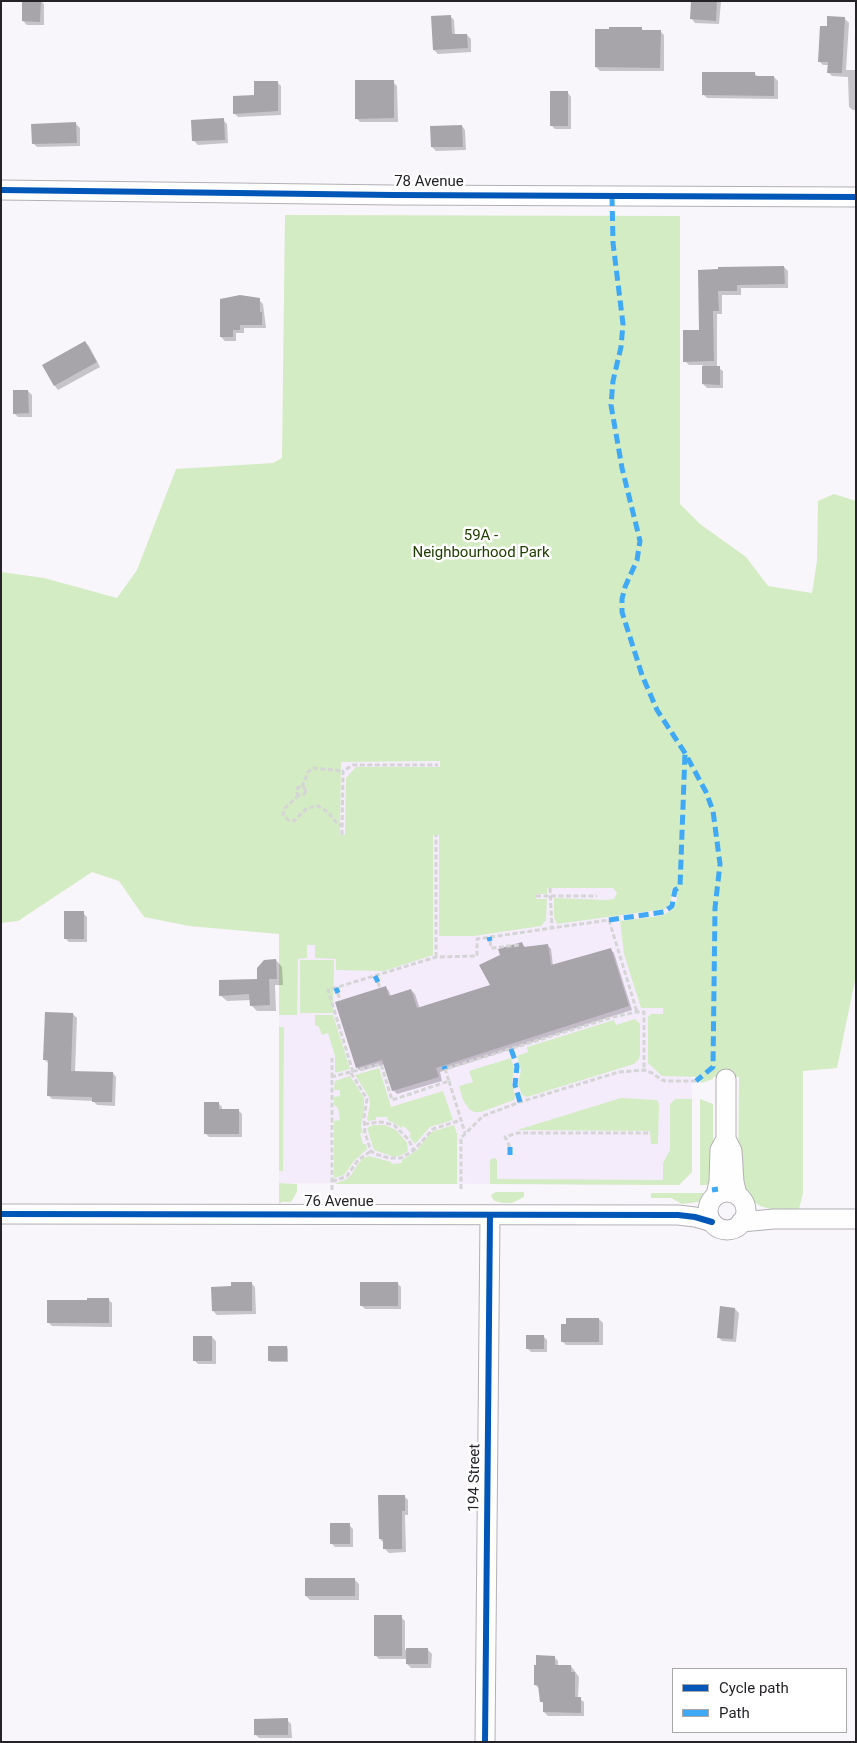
<!DOCTYPE html>
<style>
body{margin:0}
#map{position:relative;width:857px;height:1743px;overflow:hidden;background:#f8f5fb;font-family:Roboto,sans-serif}
canvas{display:block}
.frame{position:absolute;inset:0;border:2px solid #262328;pointer-events:none}
.legend{position:absolute;left:672px;top:1668px;width:175px;height:65px;box-sizing:border-box;background:#fff;border:1px solid #a8a7a9;margin:0;padding:6px 9px;list-style:none;font-size:15px;color:#262328}
.legend li{display:flex;align-items:center;gap:10px;height:25px}
.legend b{width:25px;border:1px solid #a8a7a9}
</style>
<div id="map">
<canvas width="857" height="1743"></canvas>
<div class="frame"></div>
<ul class="legend">
<li><b style="height:6px;background:#0057b8"></b>Cycle path</li>
<li><b style="height:6px;background:#3fa9f5"></b>Path</li>
</ul>
</div>
<script>
const c = document.querySelector('canvas').getContext('2d');
c.lineJoin = 'round';
function paint(path, color) {
  c.fillStyle = color;
  c.fill(path, 'evenodd');
}
function shape(rows) {
  const path = new Path2D();
  for (const r of rows) {
    if (r.length === 3) {
      path.moveTo(r[0] + r[2], r[1]);
      path.arc(r[0], r[1], r[2], 0, 2 * Math.PI);
      continue;
    }
    path.moveTo(r[0], r[1]);
    for (let i = 2; i < r.length; i += 2) path.lineTo(r[i], r[i + 1]);
  }
  return path;
}
function stroke(path, color, width, dash) {
  c.strokeStyle = color;
  c.lineWidth = width;
  c.lineCap = dash ? 'butt' : 'round';
  c.setLineDash(dash || []);
  c.stroke(path);
}
function write(font, color, halo, rows, align = 'center') {
  c.font = font + ' Roboto,sans-serif';
  c.lineWidth = 5;
  c.setLineDash([]);
  c.textBaseline = 'middle';
  c.strokeStyle = halo;
  c.fillStyle = color;
  for (const [text, x, y, turn = 0] of rows) {
    c.save();
    c.translate(x, y);
    c.rotate((+turn || 0) * Math.PI / 180);
    c.textAlign = isNaN(turn) ? turn : align;
    if (halo) c.strokeText(text, 0, 0);
    c.fillText(text, 0, 0);
    c.restore();
  }
}
paint(shape([
 [440,761,691,763,692,1172,679,1185,279,1183,279,836,341,762]
]), '#f4ecfb');
paint(shape([
 [285,215,680,216,680,504,700,524,746,557,768,586,812,593,817,561,818,501,834,494,856,501,856,975,837,1068,803,1071,803,1193,799,1209,774,1210,760,1206,745,1196,738,1175,739,1077,713,1077,713,1079,701,1083,700,1077,662,1076,648,1063,648,1017,651,1014,663,1014,663,1008,641,1008,624,954,620,921,660,916,667,913,674,908,677,899,677,888,672,889,671,902,665,909,557,924,554,917,554,898,607,900,614,899,617,893,613,888,547,888,547,894,536,894,536,899,547,899,546,920,541,926,474,936,439,936,439,835,433,835,433,955,384,971,336,970,336,959,315,958,315,945,307,945,307,958,298,959,297,1015,279,1015,279,934,189,926,144,917,119,881,92,872,18,921,1,923,1,572,44,578,117,598,137,570,176,469,273,463,282,458],
 [440,761,440,767,356,767,346,778,345,835,340,835,341,762],
 [300,960,334,960,333,1013,300,1013],
 [315,1015,333,1015,350,1069,335,1073,335,1056,328,1033,322,1035,319,1027,315,1025],
 [635,1019,640,1024,640,1054,639,1059,634,1064,527,1097,522,1095,518,1084,521,1070,517,1056,528,1052,527,1047,614,1020,616,1025],
 [279,1027,284,1027,283,1171,279,1171],
 [511,1058,514,1068,512,1083,515,1096,514,1100,481,1112,474,1112,469,1109,463,1100,459,1086,473,1082,469,1071],
 [379,1068,391,1107,443,1091,453,1120,430,1127,415,1144,409,1136,411,1134,408,1130,403,1126,401,1128,396,1124,387,1120,388,1117,376,1117,376,1120,368,1121,367,1119,370,1105,369,1097,355,1075],
 [350,1076,364,1098,364,1110,361,1126,363,1133,360,1133,363,1144,366,1144,367,1149,354,1161,344,1175,334,1178,334,1121,340,1120,338,1108,334,1105,334,1097,340,1096,340,1090,334,1090,335,1081],
 [621,1098,657,1100,659,1104,658,1144,651,1144,650,1131,517,1130],
 [675,1099,692,1099,692,1172,679,1185,490,1184,490,1162,491,1159,495,1158,497,1160,497,1179,663,1180,663,1163,670,1150,670,1104],
 [700,1099,713,1104,713,1184,706,1185,700,1185],
 [373,1125,385,1125,396,1130,407,1143,408,1151,402,1155,394,1157,374,1150,367,1128],
 [454,1125,457,1134,457,1184,334,1184,347,1179,351,1175,358,1164,363,1158,369,1156,391,1162,391,1164,402,1163,402,1160,417,1150,431,1132],
 [279,1183,297,1184,297,1192,291,1202,282,1202,279,1204],
 [496,1192,524,1192,524,1197,512,1203,503,1203,495,1201,492,1198,491,1195],
 [651,1193,705,1193,708,1196,698,1202,682,1204,671,1198,651,1198]
]), '#d4ecc3');
paint(shape([
 [41,1,44,4,44,25,27,25,23,21],
 [693,1,721,1,719,24,695,23,692,19],
 [450,16,454,20,455,36,467,35,471,39,471,52,438,54,434,50],
 [845,19,849,23,846,70,856,70,856,110,853,110,849,107,848,77,832,76,828,72,829,65,823,65,819,61,828,28],
 [641,28,644,31,660,31,664,35,664,71,600,71,596,67,610,31],
 [755,74,758,77,774,77,778,81,778,99,707,98,703,94],
 [277,82,281,86,281,115,238,117,234,113],
 [393,82,397,86,398,122,360,122,356,118],
 [568,93,571,97,571,129,555,129,551,125],
 [223,120,227,124,228,143,198,145,194,141],
 [76,124,80,128,80,146,37,147,33,143],
 [462,126,465,130,466,150,436,151,432,147],
 [784,267,788,271,788,288,741,288,741,295,722,295,722,314,717,314,717,367,723,371,723,388,707,388,703,384,703,365,689,365,685,361,700,331,699,271],
 [259,300,263,304,266,328,244,328,244,333,236,333,236,341,225,341,221,337],
 [85,342,89,346,100,367,58,390,55,386,43,365],
 [28,391,32,395,32,417,18,417,14,413],
 [83,913,87,917,87,942,69,942,65,938],
 [521,943,525,947,547,945,551,949,553,966,610,949,614,953,632,1010,440,1072,442,1081,397,1094,393,1090,385,1064,361,1071,357,1068,385,987,389,991,391,997,411,990,415,994,420,1009,491,986],
 [276,960,282,967,283,985,275,985,276,1011,257,1011,251,1005,251,1000,227,1001,220,995,258,980],
 [73,1014,77,1018,75,1072,113,1073,116,1077,115,1106,97,1105,93,1101,52,1099,48,1095,49,1064,45,1060],
 [218,1103,222,1107,222,1110,238,1110,242,1114,242,1137,209,1137,205,1133],
 [251,1283,255,1287,256,1314,217,1315,213,1311],
 [397,1283,401,1287,401,1309,365,1309,361,1305],
 [108,1299,112,1303,112,1327,52,1326,48,1322,88,1302],
 [735,1309,739,1313,736,1342,722,1341,718,1337],
 [599,1319,603,1323,603,1345,566,1345,562,1341],
 [543,1336,547,1340,547,1352,531,1352,527,1348],
 [212,1337,216,1341,216,1364,198,1364,194,1360],
 [287,1347,288,1349,288,1362,271,1362,269,1360],
 [404,1496,408,1500,408,1515,405,1515,406,1552,389,1553,385,1549,385,1544,380,1539],
 [349,1525,353,1529,353,1547,335,1547,331,1543],
 [355,1580,359,1584,359,1600,310,1600,306,1596],
 [401,1617,405,1621,405,1650,428,1650,432,1654,431,1668,411,1668,407,1664,407,1659,379,1659,375,1655],
 [554,1657,558,1661,558,1666,571,1666,579,1677,578,1698,584,1702,584,1716,548,1716,544,1712,545,1705,541,1701,540,1689,535,1685],
 [287,1720,291,1724,292,1738,259,1738,255,1734]
]), '#0003');
paint(shape([
 [22,1,41,1,40,22,22,21],
 [691,1,717,1,716,21,690,19],
 [451,15,452,34,467,34,468,48,433,50,431,16],
 [827,16,845,17,842,73,827,73,828,62,818,62,820,26,827,26],
 [609,27,642,27,642,30,661,30,660,68,595,67,595,29,609,29],
 [702,72,755,72,755,76,774,76,774,96,702,95],
 [355,80,394,80,394,118,355,119],
 [254,81,278,81,278,111,233,114,233,96,254,95],
 [550,91,568,91,568,126,550,126],
 [224,118,225,140,192,141,191,120],
 [76,122,77,143,32,144,31,124],
 [462,125,463,147,431,147,430,126],
 [784,266,785,284,737,285,737,291,718,291,719,311,713,311,714,361,683,362,683,330,699,330,698,270,718,269,718,267],
 [240,295,260,298,260,312,262,312,262,325,240,325,240,330,233,330,233,337,220,337,220,299],
 [85,341,97,362,54,386,42,365],
 [702,366,720,366,720,385,702,384],
 [13,390,28,390,29,413,13,414],
 [64,911,84,911,84,939,64,939],
 [522,942,524,947,548,944,551,965,611,948,629,1006,436,1068,439,1077,392,1091,382,1060,356,1068,335,1002,386,986,389,996,411,989,417,1008,490,985,479,965,500,955,498,949],
 [276,959,277,979,269,979,270,1005,250,1006,249,994,219,996,219,980,257,979,257,968,264,960],
 [45,1012,73,1013,71,1071,113,1072,112,1102,92,1102,92,1097,47,1096,48,1060,43,1060],
 [204,1102,219,1102,219,1109,239,1109,239,1134,204,1134],
 [231,1282,252,1282,252,1311,212,1311,211,1287,231,1286],
 [360,1282,398,1282,398,1306,360,1306],
 [87,1298,109,1298,109,1323,47,1323,47,1300,87,1300],
 [720,1306,735,1308,733,1339,717,1338],
 [566,1318,599,1318,599,1342,561,1342,561,1324,566,1324],
 [526,1335,544,1335,544,1349,526,1349],
 [193,1336,212,1336,212,1361,193,1361],
 [268,1346,287,1346,287,1361,268,1361],
 [378,1495,405,1495,405,1511,402,1511,402,1549,383,1549,383,1539,379,1539],
 [330,1523,350,1523,350,1544,330,1544],
 [305,1578,355,1578,355,1596,305,1596],
 [374,1615,402,1615,402,1656,374,1656],
 [406,1648,428,1648,428,1664,406,1664],
 [536,1655,555,1656,555,1665,571,1665,571,1672,575,1672,575,1697,581,1697,581,1713,543,1712,543,1702,540,1702,538,1685,534,1685,534,1665,536,1665],
 [288,1718,288,1735,254,1735,254,1719]
]), '#a7a4aa');
const minor = shape([
 [1,190,393,195,856,197],
 [726,1139,732,1151,734,1182,737,1195],
 [727,1211,19],
 [716,1195,719,1182,720,1150,726,1139,726,1079],
 [1,1214,678,1215,695,1217,712,1222],
 [741,1222,774,1219,856,1219],
 [485,1742,490,1215]
]);
stroke(minor, '#b3b0b5', 21);
stroke(shape([
 [301,791,4.5],
 [302,787,308,772,313,768,343,771],
 [299,795,285,808,283,815,288,820,294,821,307,808,318,806,328,812,335,821,342,826],
 [342,835,343,771,353,765,438,765],
 [550,888,552,928,609,920,637,1012],
 [536,896,597,896],
 [490,941,491,948,519,945],
 [436,957,436,835],
 [378,982,380,988],
 [338,993,340,1001],
 [353,1072,328,990,436,957,477,956,477,939,552,928],
 [351,1073,367,1099,364,1118,365,1133,371,1151,375,1154,389,1158,401,1158,414,1150,433,1129,461,1120],
 [331,1077,381,1064,392,1100,449,1081,445,1069,613,1017,637,1012,644,1012,644,1070],
 [449,1081,465,1133],
 [364,1124,381,1122,394,1125,408,1139,414,1150],
 [510,1147,505,1137,517,1133,651,1133],
 [332,1181,337,1180,347,1176,358,1160,371,1151],
 [461,1189,461,1138,483,1116,520,1102,619,1072,644,1070,652,1073,662,1080,666,1081,696,1081],
 [332,1190,332,1058]
]), '#d5d5d6', 3, [5, 2.5]);
stroke(minor, '#fefefe', 19);
stroke(shape([
 [612,196,613,243,623,324,621,347,613,381,611,405,622,468,640,541,637,560,625,587,622,599,622,612,642,675,657,710,685,753,706,792,713,811,720,864,715,908,713,1067,696,1081],
 [609,920,664,912,672,906,675,890,680,887,685,753],
 [489,937,490,941],
 [375,976,378,982],
 [336,988,338,993],
 [511,1049,517,1066,515,1085,520,1102],
 [444,1066,445,1069],
 [510,1147,510,1155],
 [712,1190,718,1189]
]), '#3fa9f5', 5, [10, 5]);
stroke(shape([
 [1,190,393,195,856,197],
 [1,1214,678,1215,695,1217,712,1222],
 [485,1742,490,1215]
]), '#0057b8', 6);
write('15px', '#262328', '#fff', [
 ["78 Avenue",429,182],
 ["76 Avenue",339,1202],
 ["194 Street",475,1478,-89]
]);
write('15px', '#203f00', '#fff', [
 ["59A -",481,536],
 ["Neighbourhood Park",481,553]
]);
</script>
